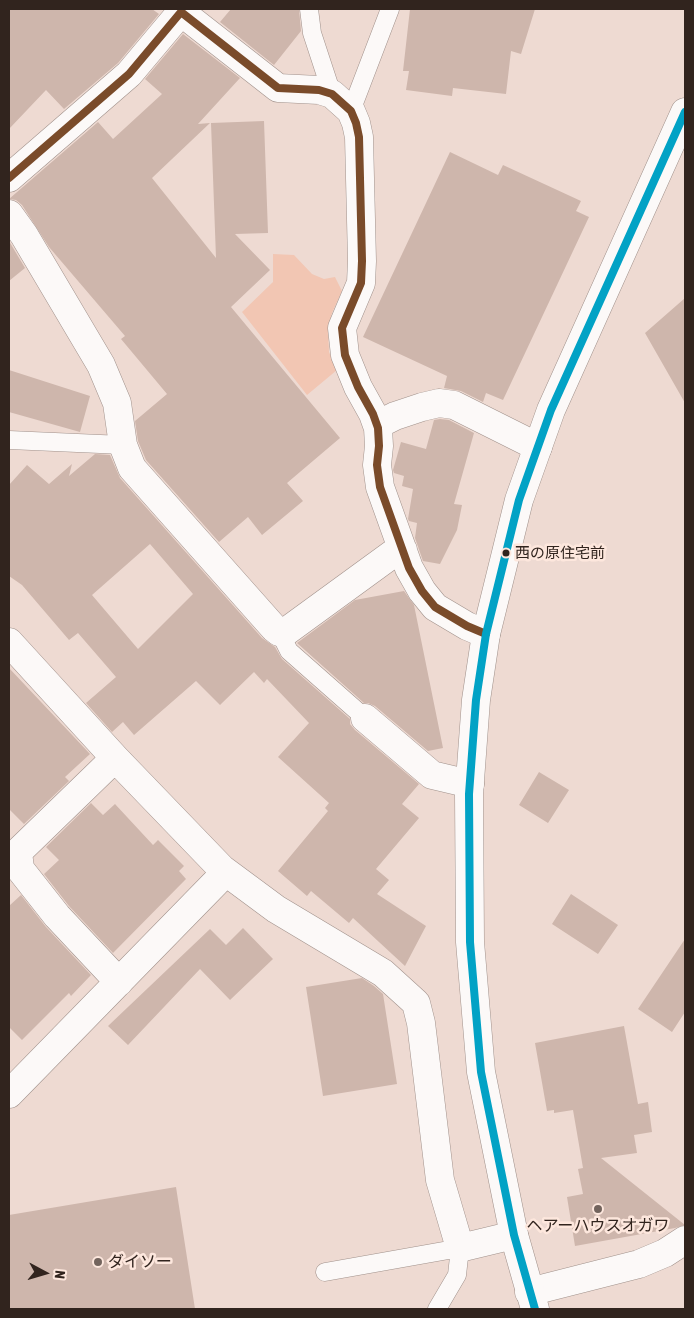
<!DOCTYPE html>
<meta charset="utf-8">
<style>
body{margin:0}
#map{position:relative;width:694px;height:1318px;overflow:hidden;background:#eedad2;font-family:"Asap Condensed",sans-serif}
canvas{display:block}
.frame{position:absolute;inset:0;border:10px solid #31241e;pointer-events:none}
.north{position:absolute;left:20px;top:1248px;width:50px;height:50px;-webkit-text-stroke:4px #fde7dd;paint-order:stroke;rotate:96deg;font-size:14px;font-weight:700;line-height:20px;text-align:center;color:#31241e}
.north::after{content:'';display:block;margin:auto;width:18px;height:22px;background:#31241e;clip-path:polygon(50% 0,100% 100%,50% 72%,0 100%)}
</style>
<div id="map">
<canvas width="694" height="1318"></canvas>
<div class="frame"></div>
<div class="north">N</div>
</div>
<script>
const c = document.querySelector('canvas').getContext('2d');
c.lineJoin = 'round';
function paint(path, color) {
  c.fillStyle = color;
  c.fill(path, 'evenodd');
}
function shape(rows) {
  const path = new Path2D();
  for (const r of rows) {
    path.moveTo(r[0], r[1]);
    for (let i = 2; i < r.length; i += 2) path.lineTo(r[i], r[i + 1]);
  }
  return path;
}
function stroke(path, color, width, dash) {
  c.strokeStyle = color;
  c.lineWidth = width;
  c.lineCap = dash ? 'butt' : 'round';
  c.setLineDash(dash || []);
  c.stroke(path);
}
function write(font, color, halo, rows, align = 'center') {
  c.font = font + ' "Asap Condensed","Noto Sans JP",sans-serif';
  c.lineWidth = 5;
  c.setLineDash([]);
  c.textBaseline = 'middle';
  c.strokeStyle = halo;
  c.fillStyle = color;
  for (const [text, x, y, turn = 0] of rows) {
    c.save();
    c.translate(x, y);
    c.rotate((+turn || 0) * Math.PI / 180);
    c.textAlign = isNaN(turn) ? turn : align;
    if (halo) c.strokeText(text, 0, 0);
    c.fillText(text, 0, 0);
    c.restore();
  }
}
paint(shape([
 [273,254,294,255,312,274,324,279,335,277,342,291,332,313,328,331,329,352,337,370,307,395,242,312,273,282]
]), '#f2c6b3');
paint(shape([
 [9,9,152,9,159,14,118,63,64,109,46,90,9,129],
 [231,9,299,9,301,31,274,65,220,22],
 [410,9,535,9,521,54,511,51,506,94,453,88,452,96,406,90,409,71,403,71],
 [183,34,240,78,198,124,210,123,152,178,216,258,211,123,264,121,268,233,235,234,270,270,231,307,340,438,287,483,303,501,262,535,248,517,219,542,146,460,138,441,135,421,167,394,121,339,125,336,49,247,22,205,16,200,9,199,98,122,113,139,162,94,145,79],
 [450,152,498,175,503,165,581,201,576,211,589,217,503,400,486,393,483,402,461,391,444,388,447,376,363,337],
 [9,241,25,268,9,281],
 [685,298,685,403,645,333],
 [9,370,90,396,80,432,9,412],
 [440,419,449,420,474,433,454,504,462,505,457,530,440,564,423,561,415,538,417,523,409,521,408,519,413,489,402,486,404,476,394,473,393,470,401,442,426,449,434,420],
 [95,454,110,455,120,478,262,638,275,647,282,659,350,719,350,724,355,730,419,784,402,804,419,818,376,869,389,880,377,894,426,926,405,966,353,918,349,923,311,891,307,896,278,871,328,811,325,808,329,803,278,757,309,723,267,679,264,683,254,672,220,705,196,681,134,735,123,722,112,732,86,703,116,677,78,633,69,640,22,585,9,576,9,485,27,465,49,484,72,464,69,476],
 [150,544,193,594,138,649,92,595],
 [404,591,414,605,443,748,428,751,375,706,368,703,364,703,297,643,355,600],
 [9,668,90,754,65,777,69,781,24,824,9,809],
 [539,772,569,790,548,823,519,805],
 [91,803,103,815,115,804,153,845,158,840,184,866,179,871,186,879,113,953,69,906,44,874,59,860,46,847],
 [571,894,618,925,598,954,552,924],
 [21,895,46,927,91,975,71,996,69,993,22,1040,9,1027,9,906],
 [243,928,273,959,230,1000,200,969,128,1045,108,1026,210,929,226,945],
 [685,939,685,1012,672,1032,638,1009],
 [362,978,374,986,383,994,397,1084,323,1096,306,987],
 [624,1026,638,1104,648,1102,652,1132,634,1135,637,1153,601,1158,685,1225,675,1228,575,1246,567,1197,583,1194,578,1169,583,1168,573,1110,554,1113,554,1110,547,1111,535,1043],
 [176,1187,195,1309,9,1309,9,1215]
]), '#ceb6ac');
const service = shape([
 [309,9,312,33,332,94],
 [351,111,390,9],
 [9,440,123,445],
 [282,633,283,639,289,651,365,718],
 [325,1272,460,1248,457,1275,437,1309]
]);
const minor = shape([
 [9,178,129,74,181,12,278,88,319,90,332,94,351,111,356,123,359,137,362,261,361,283,342,328,345,355,358,387,373,414,378,428,379,446,377,465,380,487,409,568,422,591,435,607,467,626,486,634],
 [9,214,24,235,101,365,117,403,123,445,132,468,274,628,279,632,284,633,391,555,403,550],
 [377,425,395,416,422,407,439,403,454,405,538,447],
 [9,642,115,758,222,869,276,909,383,973,416,1003,421,1023,440,1180,460,1248,514,1235],
 [365,718,432,775,470,784],
 [115,758,18,852,20,869,57,916,119,982],
 [9,1094,226,872],
 [529,1292,639,1264,665,1253,685,1240]
]);
const tertiary = shape([
 [535,1309,514,1235,481,1072,470,942,469,794,476,700,486,634,519,500,551,410,685,112]
]);
stroke(service, '#a0918b', 19);
stroke(minor, '#a0918b', 29);
stroke(tertiary, '#a0918b', 29);
stroke(service, '#fcf9f8', 18);
stroke(minor, '#fcf9f8', 28);
stroke(tertiary, '#fcf9f8', 28);
stroke(shape([
 [9,178,129,74,181,12,278,88,319,90,332,94,351,111,356,123,359,137,362,261,361,283,342,328,345,355,358,387,373,414,378,428,379,446,377,465,380,487,409,568,422,591,435,607,467,626,486,634]
]), '#7a4b2a', 8);
stroke(shape([
 [535,1309,514,1235,481,1072,470,942,469,794,476,700,486,634,519,500,551,410,685,112]
]), '#02a2c5', 8);
for (const [x, y, r, color] of [
 [506,553,4.5,"#31241e"],
 [598,1209,5,"#73645d"],
 [98,1262,5,"#73645d"]
]) {
  const dot = new Path2D();
  dot.arc(x, y, r, 0, 2 * Math.PI);
  c.fillStyle = color;
  c.fill(dot);
  stroke(dot, '#fde7dd', 2);
}
write('15px', '#31241e', '#fde7dd', [
 ["西の原住宅前",515,553]
], 'left');
write('16px', '#31241e', '#fde7dd', [
 ["ヘアーハウスオガワ",598,1226],
 ["ダイソー",108,1262,"left"]
]);
</script>
